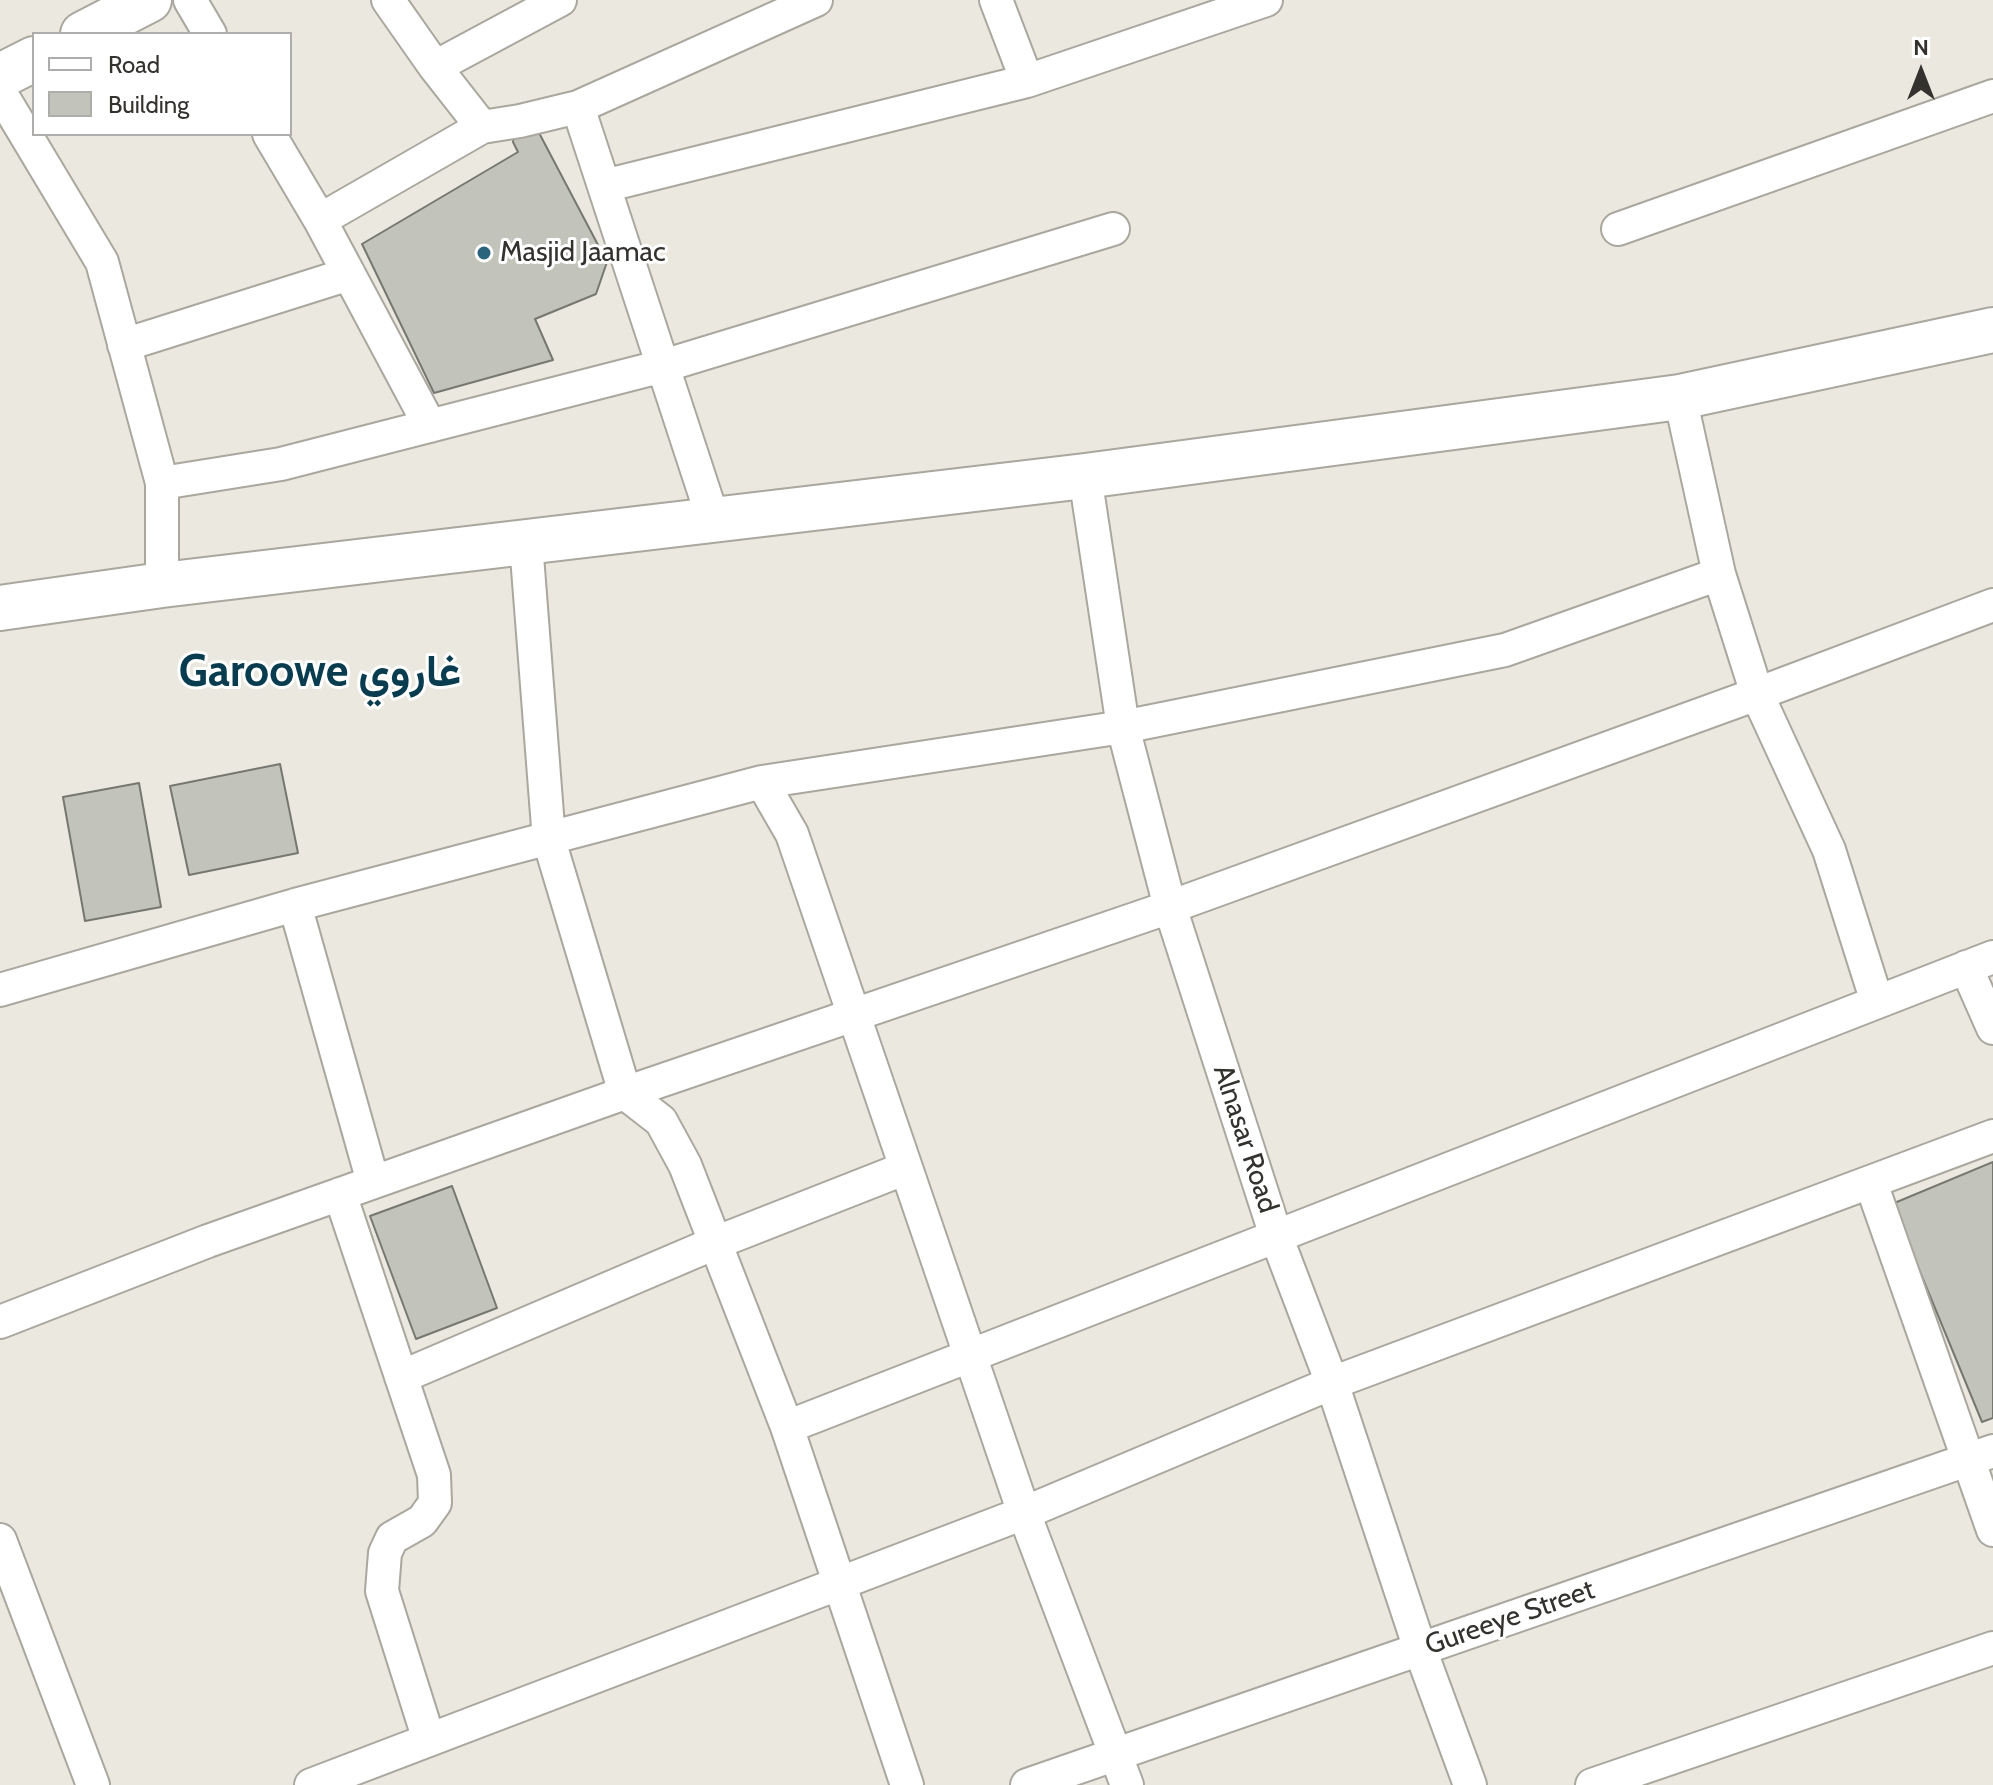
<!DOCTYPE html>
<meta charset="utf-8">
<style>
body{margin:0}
#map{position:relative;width:1993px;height:1785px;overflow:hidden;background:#ebe8e0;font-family:Cabin,sans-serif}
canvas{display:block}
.legend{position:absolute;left:32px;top:32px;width:260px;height:104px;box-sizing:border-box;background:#fff;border:2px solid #aeadac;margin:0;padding:10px 14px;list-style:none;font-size:24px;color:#34322f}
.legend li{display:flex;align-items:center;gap:16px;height:40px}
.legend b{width:40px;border:2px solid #aeadac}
.north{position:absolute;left:1881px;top:32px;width:80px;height:80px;-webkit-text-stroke:6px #fff;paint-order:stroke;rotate:0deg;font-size:22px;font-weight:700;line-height:32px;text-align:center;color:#34322f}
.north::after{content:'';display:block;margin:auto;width:28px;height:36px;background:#34322f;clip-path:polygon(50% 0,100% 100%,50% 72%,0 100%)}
</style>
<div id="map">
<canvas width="1993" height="1785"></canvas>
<ul class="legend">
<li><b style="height:10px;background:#fff"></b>Road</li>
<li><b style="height:22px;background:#c2c4bc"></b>Building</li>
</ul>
<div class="north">N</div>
</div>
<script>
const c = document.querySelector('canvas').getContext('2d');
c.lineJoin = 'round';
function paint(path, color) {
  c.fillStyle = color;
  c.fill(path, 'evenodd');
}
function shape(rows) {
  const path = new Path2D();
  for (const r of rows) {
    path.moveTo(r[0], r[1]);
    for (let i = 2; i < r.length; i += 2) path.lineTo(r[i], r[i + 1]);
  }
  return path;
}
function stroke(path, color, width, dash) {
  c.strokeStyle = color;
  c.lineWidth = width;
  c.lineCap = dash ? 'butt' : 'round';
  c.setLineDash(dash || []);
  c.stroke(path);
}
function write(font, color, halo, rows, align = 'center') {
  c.font = font + ' Cabin,Vazirmatn,sans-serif';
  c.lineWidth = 6;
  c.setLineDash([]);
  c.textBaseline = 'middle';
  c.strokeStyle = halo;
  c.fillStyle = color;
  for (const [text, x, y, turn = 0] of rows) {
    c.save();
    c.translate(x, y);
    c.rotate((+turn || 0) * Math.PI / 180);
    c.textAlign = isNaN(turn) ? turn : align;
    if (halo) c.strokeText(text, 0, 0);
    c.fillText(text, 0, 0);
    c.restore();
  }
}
const building = shape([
 [537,129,607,262,596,294,535,319,553,360,434,393,362,244,518,152,513,142,514,133,537,129],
 [280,764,298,853,189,875,170,786,280,764],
 [139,783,161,907,85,921,63,797,139,783],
 [1993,1162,1993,1418,1982,1422,1892,1204,1993,1162],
 [452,1186,497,1308,416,1339,370,1216,452,1186]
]);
paint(building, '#c2c4bc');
stroke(building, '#767870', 2);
const street = shape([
 [190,0,210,34],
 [388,0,435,67,482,127,520,121,578,107,714,522],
 [996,0,1027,81],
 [435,67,560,0],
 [0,92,102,262,162,483,162,585],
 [578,107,816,0],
 [269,134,320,220,430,426],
 [604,186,1027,81,1266,0],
 [320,220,482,127],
 [1618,229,1993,96],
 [124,345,349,274],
 [1680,397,1719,574,1757,694,1829,850,1877,1002],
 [1085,476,1123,727,1170,907,1276,1236,1332,1383,1420,1649,1470,1785],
 [162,483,281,464,663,366,1113,229],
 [526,543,549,840,625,1093,661,1121,685,1165,787,1427,907,1785],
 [762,782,792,834,1024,1513,1127,1785],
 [295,905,373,1182],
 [1966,967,1993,1028],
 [0,990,295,905,762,782,1123,727,1505,650,1719,574],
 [1871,1183,1993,1530],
 [340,1194,434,1475,435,1503,422,1521,392,1538,385,1553,382,1591,429,1740],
 [0,1322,208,1241,625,1093,1170,907,1757,694,1993,605],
 [401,1377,715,1243,906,1168],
 [787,1427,1993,957],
 [0,1540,93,1785],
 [311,1785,1024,1513,1332,1383,1993,1136],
 [1027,1785,1993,1451],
 [1592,1785,1993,1648]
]);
const secondary = shape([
 [83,34,149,0],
 [0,76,34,59]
]);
const primary = shape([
 [0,608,162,585,1085,476,1680,397,1993,330]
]);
stroke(street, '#aaa79f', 36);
stroke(secondary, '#aaa79f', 48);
stroke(primary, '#aaa79f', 48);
stroke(street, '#fff', 32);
stroke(secondary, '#fff', 44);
stroke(primary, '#fff', 44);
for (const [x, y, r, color] of [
 [484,253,8,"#29647c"]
]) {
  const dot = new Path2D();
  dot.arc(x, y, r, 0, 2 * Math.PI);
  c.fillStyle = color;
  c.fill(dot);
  stroke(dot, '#fff', 3);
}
write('28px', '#34322f', '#fff', [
 ["Masjid Jaamac",500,253]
], 'left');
write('28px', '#34322f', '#fff', [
 ["Alnasar Road",1245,1139,72],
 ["Gureeye Street",1510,1618,-19]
]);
write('bold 44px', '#0a3c4f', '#fff', [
 ["Garoowe غاروي",320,673]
]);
</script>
